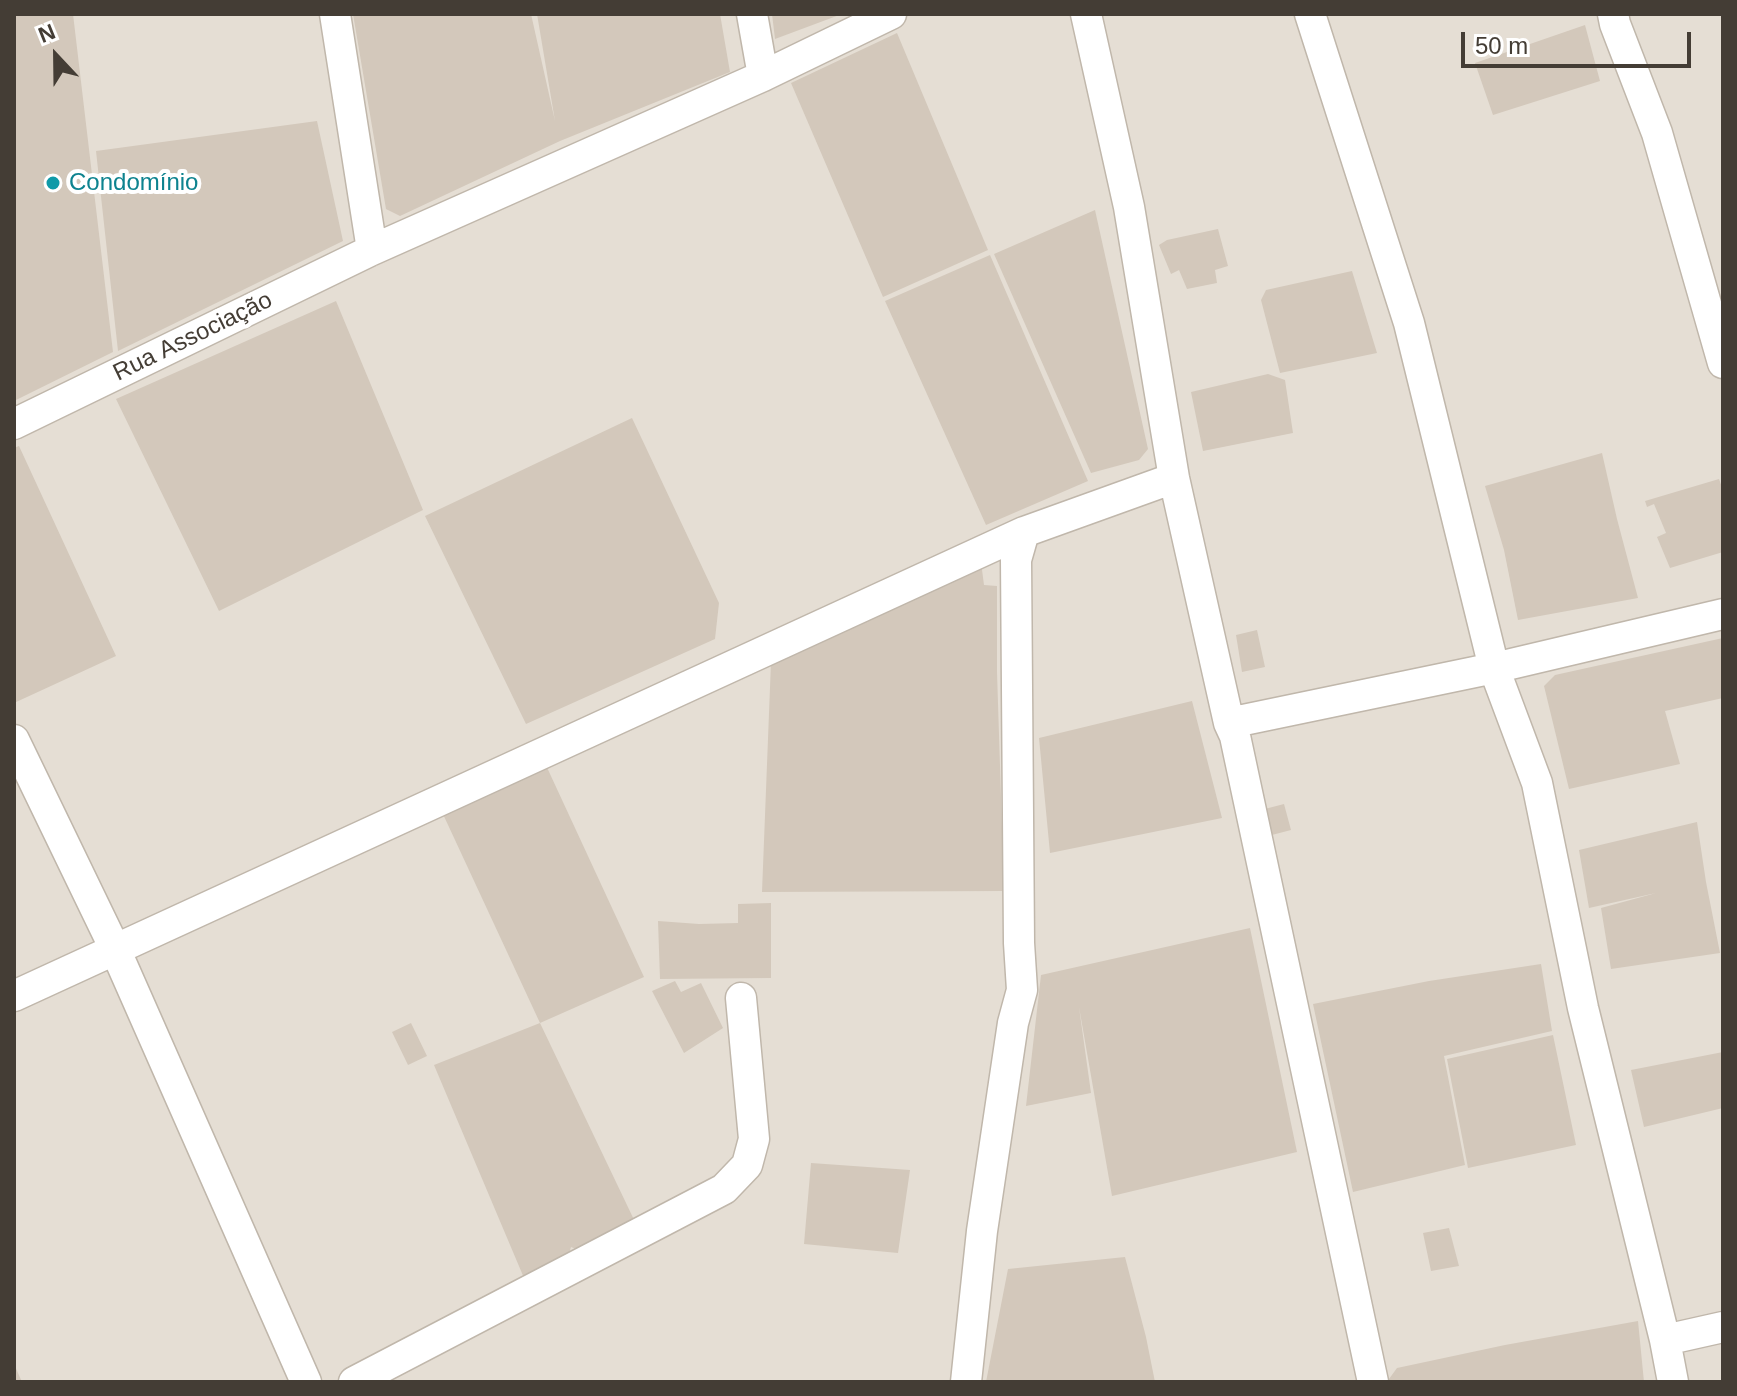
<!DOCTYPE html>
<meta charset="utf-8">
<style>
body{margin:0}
#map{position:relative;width:1737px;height:1396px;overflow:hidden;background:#f2ede5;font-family:Arial,sans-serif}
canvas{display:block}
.frame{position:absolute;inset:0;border:16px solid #443d35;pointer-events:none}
.north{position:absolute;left:16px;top:16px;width:80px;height:80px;-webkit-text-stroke:6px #fff;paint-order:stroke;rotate:338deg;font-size:22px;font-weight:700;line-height:32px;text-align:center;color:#443d35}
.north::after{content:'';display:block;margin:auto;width:28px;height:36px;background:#443d35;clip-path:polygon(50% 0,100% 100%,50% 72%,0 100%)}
.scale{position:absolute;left:1461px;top:32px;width:230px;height:36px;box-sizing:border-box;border:4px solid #443d35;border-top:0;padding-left:10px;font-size:24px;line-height:28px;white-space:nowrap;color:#443d35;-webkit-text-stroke:6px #fff;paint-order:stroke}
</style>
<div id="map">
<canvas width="1737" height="1396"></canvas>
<div class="frame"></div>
<div class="north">N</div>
<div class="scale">50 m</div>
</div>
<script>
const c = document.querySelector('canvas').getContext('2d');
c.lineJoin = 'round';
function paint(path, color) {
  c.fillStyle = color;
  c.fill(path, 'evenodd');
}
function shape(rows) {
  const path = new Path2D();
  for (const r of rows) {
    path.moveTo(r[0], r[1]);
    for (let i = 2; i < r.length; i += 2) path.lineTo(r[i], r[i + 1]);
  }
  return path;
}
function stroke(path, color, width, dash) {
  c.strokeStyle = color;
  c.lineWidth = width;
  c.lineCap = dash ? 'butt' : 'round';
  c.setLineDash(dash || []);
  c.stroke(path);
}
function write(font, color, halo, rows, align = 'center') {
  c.font = font + ' Arial,sans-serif';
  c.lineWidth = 8;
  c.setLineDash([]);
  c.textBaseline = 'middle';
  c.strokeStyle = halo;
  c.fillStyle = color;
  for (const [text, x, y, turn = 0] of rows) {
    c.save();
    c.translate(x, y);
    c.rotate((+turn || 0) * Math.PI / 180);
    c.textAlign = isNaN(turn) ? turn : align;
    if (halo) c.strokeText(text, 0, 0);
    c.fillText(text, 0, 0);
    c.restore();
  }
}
paint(shape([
 [14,14,1723,14,1723,1382,14,1382]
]), '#e5ded4');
paint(shape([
 [14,14,73,14,113,352,14,401],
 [353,14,531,14,555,121,537,14,720,14,730,72,560,141,400,216,386,209],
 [772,14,842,14,775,39],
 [1585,25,1600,81,1493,115,1475,63],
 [897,33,988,250,883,297,791,83],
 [317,121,343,241,118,351,96,151],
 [1095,210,1148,449,1139,460,1091,473,994,254],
 [1218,229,1228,266,1215,270,1217,283,1187,289,1179,270,1171,274,1159,245,1167,240],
 [990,255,1088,481,986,525,885,301],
 [1352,271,1377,353,1280,373,1261,300,1266,290],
 [336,301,423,510,219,611,116,399],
 [1268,374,1285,380,1293,433,1203,451,1191,392],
 [632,418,719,603,715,639,526,724,425,516],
 [19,446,116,656,14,703,14,448],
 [1602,453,1617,519,1638,598,1518,620,1504,550,1485,486],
 [1719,479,1723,490,1723,552,1670,568,1657,537,1666,533,1654,504,1647,507,1645,501],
 [981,562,984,585,997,586,997,672,1004,891,762,892,771,662],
 [1257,630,1265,667,1242,672,1236,635],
 [1723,638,1723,698,1665,711,1680,764,1569,789,1544,686,1555,675],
 [1192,701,1222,818,1050,853,1039,738],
 [544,761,644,977,540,1023,442,812],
 [1284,804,1291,830,1268,836,1261,810],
 [1697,822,1706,882,1720,953,1611,969,1601,908,1656,893,1589,908,1579,850],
 [771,903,771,978,660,979,658,921,699,924,738,923,738,904],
 [1250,928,1297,1152,1112,1196,1079,1007,1091,1093,1026,1106,1041,975],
 [1541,964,1552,1031,1444,1056,1465,1165,1353,1192,1313,1004,1429,981],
 [675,981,681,992,701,983,723,1028,684,1053,652,991],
 [411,1023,427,1056,408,1065,392,1032],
 [540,1023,637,1226,583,1252,571,1247,568,1257,524,1278,434,1065],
 [1553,1035,1576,1145,1468,1168,1447,1059],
 [1723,1052,1723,1108,1644,1127,1631,1070],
 [811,1163,910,1170,898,1253,804,1244],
 [1449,1228,1459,1266,1431,1271,1423,1233],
 [1125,1257,1146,1337,1155,1382,986,1382,1008,1269],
 [1638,1321,1644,1382,1390,1382,1389,1379,1397,1368,1505,1345],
 [14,1364,22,1382,14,1382]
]), '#d3c8bb');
const minor = shape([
 [335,14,372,250],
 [752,14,763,76],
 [1086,14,1129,207,1174,478,1229,723,1235,736,1373,1382],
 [1310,14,1409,323,1494,668,1537,783,1583,1008,1665,1340,1673,1382],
 [1613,14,1615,24,1657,133,1723,363],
 [14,424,372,250,763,76,891,14],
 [1024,532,1174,478],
 [1229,723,1494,668,1723,614],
 [14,740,115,949,306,1382],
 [14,996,1024,532,1016,560,1019,943,1022,990,1013,1023,982,1231,966,1382],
 [1665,1340,1723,1327],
 [354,1382,724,1189,747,1165,754,1139,741,998]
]);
stroke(minor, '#c0b7ab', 33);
stroke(minor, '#fff', 30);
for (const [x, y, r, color] of [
 [53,183,8,"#0f9aa8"]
]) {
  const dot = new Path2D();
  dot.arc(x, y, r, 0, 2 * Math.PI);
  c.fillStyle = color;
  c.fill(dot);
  stroke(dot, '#fff', 3);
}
write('24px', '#0d838f', '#fff', [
 ["Condomínio",69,183]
], 'left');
write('24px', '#443d35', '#fff', [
 ["Rua Associação",193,337,-26]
]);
</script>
